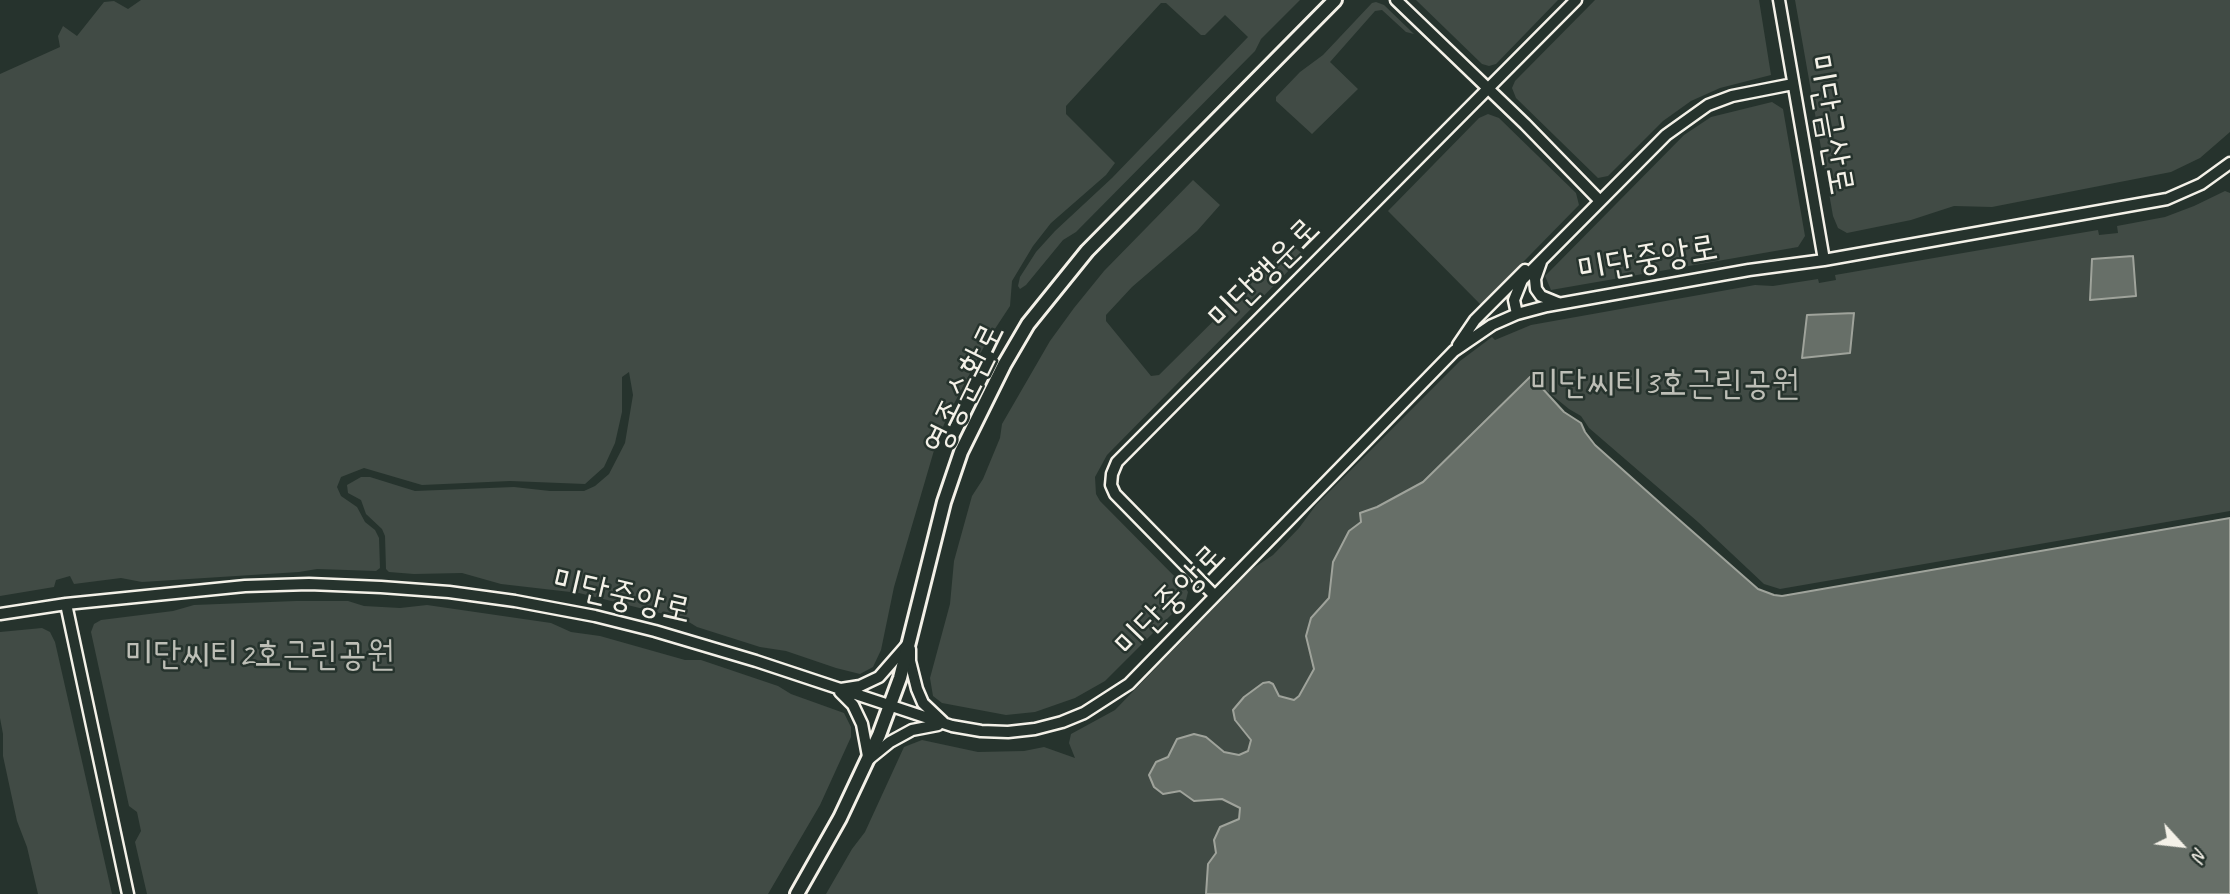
<!DOCTYPE html>
<meta charset="utf-8">
<style>
body{margin:0}
#map{position:relative;width:2230px;height:894px;overflow:hidden;background:#26332d;font-family:Caveat,sans-serif}
canvas{display:block}
.north{position:absolute;left:2146px;top:810px;width:70px;height:70px;-webkit-text-stroke:5px #26332d;paint-order:stroke;rotate:117deg;font-size:19px;font-weight:700;line-height:28px;text-align:center;color:#f4f1e8}
.north::after{content:'';display:block;margin:auto;width:24px;height:32px;background:#f4f1e8;clip-path:polygon(50% 0,100% 100%,50% 72%,0 100%)}
</style>
<div id="map">
<canvas width="2230" height="894"></canvas>
<div class="north">N</div>
</div>
<script>
const c = document.querySelector('canvas').getContext('2d');
c.lineJoin = 'round';
function paint(path, color) {
  c.fillStyle = color;
  c.fill(path, 'evenodd');
}
function shape(rows) {
  const path = new Path2D();
  for (const r of rows) {
    path.moveTo(r[0], r[1]);
    for (let i = 2; i < r.length; i += 2) path.lineTo(r[i], r[i + 1]);
  }
  return path;
}
function stroke(path, color, width, dash) {
  c.strokeStyle = color;
  c.lineWidth = width;
  c.lineCap = dash ? 'butt' : 'round';
  c.setLineDash(dash || []);
  c.stroke(path);
}
function write(font, color, halo, rows, align = 'center') {
  c.font = font + ' Caveat,"Poor Story",sans-serif';
  c.lineWidth = 5;
  c.setLineDash([]);
  c.textBaseline = 'middle';
  c.strokeStyle = halo;
  c.fillStyle = color;
  for (const [text, x, y, turn = 0] of rows) {
    c.save();
    c.translate(x, y);
    c.rotate((+turn || 0) * Math.PI / 180);
    c.textAlign = isNaN(turn) ? turn : align;
    if (halo) c.strokeText(text, 0, 0);
    c.fillText(text, 0, 0);
    c.restore();
  }
}
paint(shape([
 [141,0,1300,0,1261,39,1255,51,1076,232,1063,240,1026,285,1020,289,1018,286,1020,277,1036,252,1055,231,1112,178,1248,37,1225,15,1205,35,1201,35,1166,3,1161,3,1066,106,1066,114,1115,163,1106,175,1051,223,1033,246,1012,281,1010,306,987,341,947,417,935,447,894,587,881,650,873,667,860,674,836,668,786,651,760,647,697,627,684,619,579,593,501,584,462,573,414,574,389,572,386,569,385,536,382,529,366,514,361,500,348,493,347,485,361,477,370,477,415,491,514,487,550,491,584,491,595,486,609,474,625,443,633,395,629,372,622,377,622,412,615,443,604,467,585,484,510,481,422,485,364,468,341,477,337,487,341,496,357,507,365,522,375,530,379,538,380,568,376,571,317,569,299,572,142,582,121,578,74,584,70,576,56,580,54,587,0,596,0,74,60,47,58,36,63,26,77,36,104,2,114,1,128,9],
 [1416,0,1558,0,1496,64,1489,66,1482,64],
 [1595,0,1759,0,1771,75,1720,88,1691,101,1663,121,1608,176,1598,178,1516,98,1512,88,1515,81],
 [1795,0,2230,0,2230,132,2200,158,2171,172,1992,207,1954,206,1911,220,1847,233,1838,228,1833,216],
 [1376,2,1384,5,1414,34,1406,32,1382,10,1375,11,1330,62,1358,89,1312,134,1276,101,1276,97,1300,72,1323,55,1372,3],
 [1772,102,1783,109,1805,236,1798,247,1551,290,1545,276,1684,135,1711,117],
 [1488,114,1499,118,1576,193,1579,205,1481,305,1388,211,1479,118],
 [1193,180,1220,205,1197,231,1132,287,1106,315,1106,321,1151,376,1159,375,1288,247,1293,246,1304,255,1107,455,1095,477,1096,494,1100,501,1185,587,1188,592,1186,600,1105,681,1075,698,1035,712,1006,715,942,703,933,696,930,678,950,604,954,561,972,496,983,479,1000,438,1002,424,1050,341,1074,308,1104,271],
 [2225,191,2230,193,2230,511,1780,589,1764,584,1698,522,1589,428,1581,416,1569,409,1537,383,1564,412,1581,423,1585,432,1595,445,1668,510,1758,589,1774,595,1782,596,2230,518,1527,894,826,894,852,849,865,832,904,747,922,740,978,752,1024,751,1044,747,1075,758,1069,743,1071,734,1115,710,1252,569,1273,555,1299,528,1316,505,1460,361,1492,337,1495,340,1531,325,1755,285,1773,286,1818,279,1819,283,1836,280,1835,275,2062,236,2098,230,2099,235,2118,233,2117,226,2165,217,2194,206],
 [296,601,348,601,364,606,400,608,427,605,551,623,571,632,600,636,685,660,701,660,778,686,791,694,844,713,851,727,851,737,820,805,768,894,147,894,135,842,141,831,137,812,129,806,91,632,94,624,101,620,173,611,194,605],
 [42,628,50,632,55,642,112,894,38,894,27,847,17,821,3,756,3,734,0,718,0,632]
]), '#414b45');
const water = shape([
 [2133,256,2136,296,2090,300,2092,259,2133,256],
 [1854,313,1850,353,1802,358,1807,315,1854,313],
 [1531,376,1564,412,1581,423,1585,432,1595,445,1668,510,1758,589,1774,595,1782,596,2230,518,2230,894,1206,894,1208,864,1216,853,1214,840,1220,827,1239,819,1240,808,1222,799,1194,801,1180,791,1163,794,1154,787,1149,775,1156,762,1168,757,1177,739,1194,734,1206,737,1224,752,1239,755,1248,751,1251,740,1235,720,1233,710,1244,697,1263,683,1269,682,1273,684,1279,696,1294,700,1299,696,1314,669,1306,636,1311,618,1329,598,1333,562,1349,531,1361,522,1360,513,1377,507,1423,482,1531,376]
]);
paint(water, '#676f68');
stroke(water, '#9fa39b', 2);
const minor = shape([
 [1396,0,1525,124,1600,201],
 [1779,0,1824,260],
 [1541,262,1535,279,1536,289,1541,296,1558,303],
 [1517,314,1514,300,1522,280,1666,135,1708,105,1732,96,1793,84],
 [1458,345,1475,320,1525,270],
 [1215,596,1115,494,1111,485,1112,474,1117,462,1576,0],
 [66,604,128,894],
 [0,614,66,604,245,586,309,584,381,587,449,592,515,601,595,616,655,631,756,661,952,726,981,731,1008,732,1035,729,1062,722,1084,713,1129,684,1454,351,1492,325,1517,314,1547,306,1749,270,1824,260,2167,199,2201,184,2230,163],
 [910,649,910,661,917,689,923,703,943,722],
 [841,689,860,686,879,677,907,645],
 [840,692,853,705,862,724,868,756],
 [869,759,890,742,912,730,938,725]
]);
const major = shape([
 [797,894,840,818,879,735,900,678,944,502,961,452,1004,365,1028,324,1087,251,1335,0]
]);
stroke(minor, '#f4f1e8', 15);
stroke(major, '#f4f1e8', 18);
stroke(minor, '#26332d', 10);
stroke(major, '#26332d', 12);
write('35px', '#f4f1e8', '#26332d', [
 ["미단금산로",1829,125,80],
 ["미단중앙로",1648,260,-10],
 ["미단행운로",1265,274,-45],
 ["영종순환로",965,389,-64],
 ["미단중앙로",622,597,13],
 ["미단중앙로",1171,601,-46]
]);
write('35px', '#bebfb7', '#26332d', [
 ["미단씨티3호근린공원",1665,385],
 ["미단씨티2호근린공원",260,656]
]);
</script>
